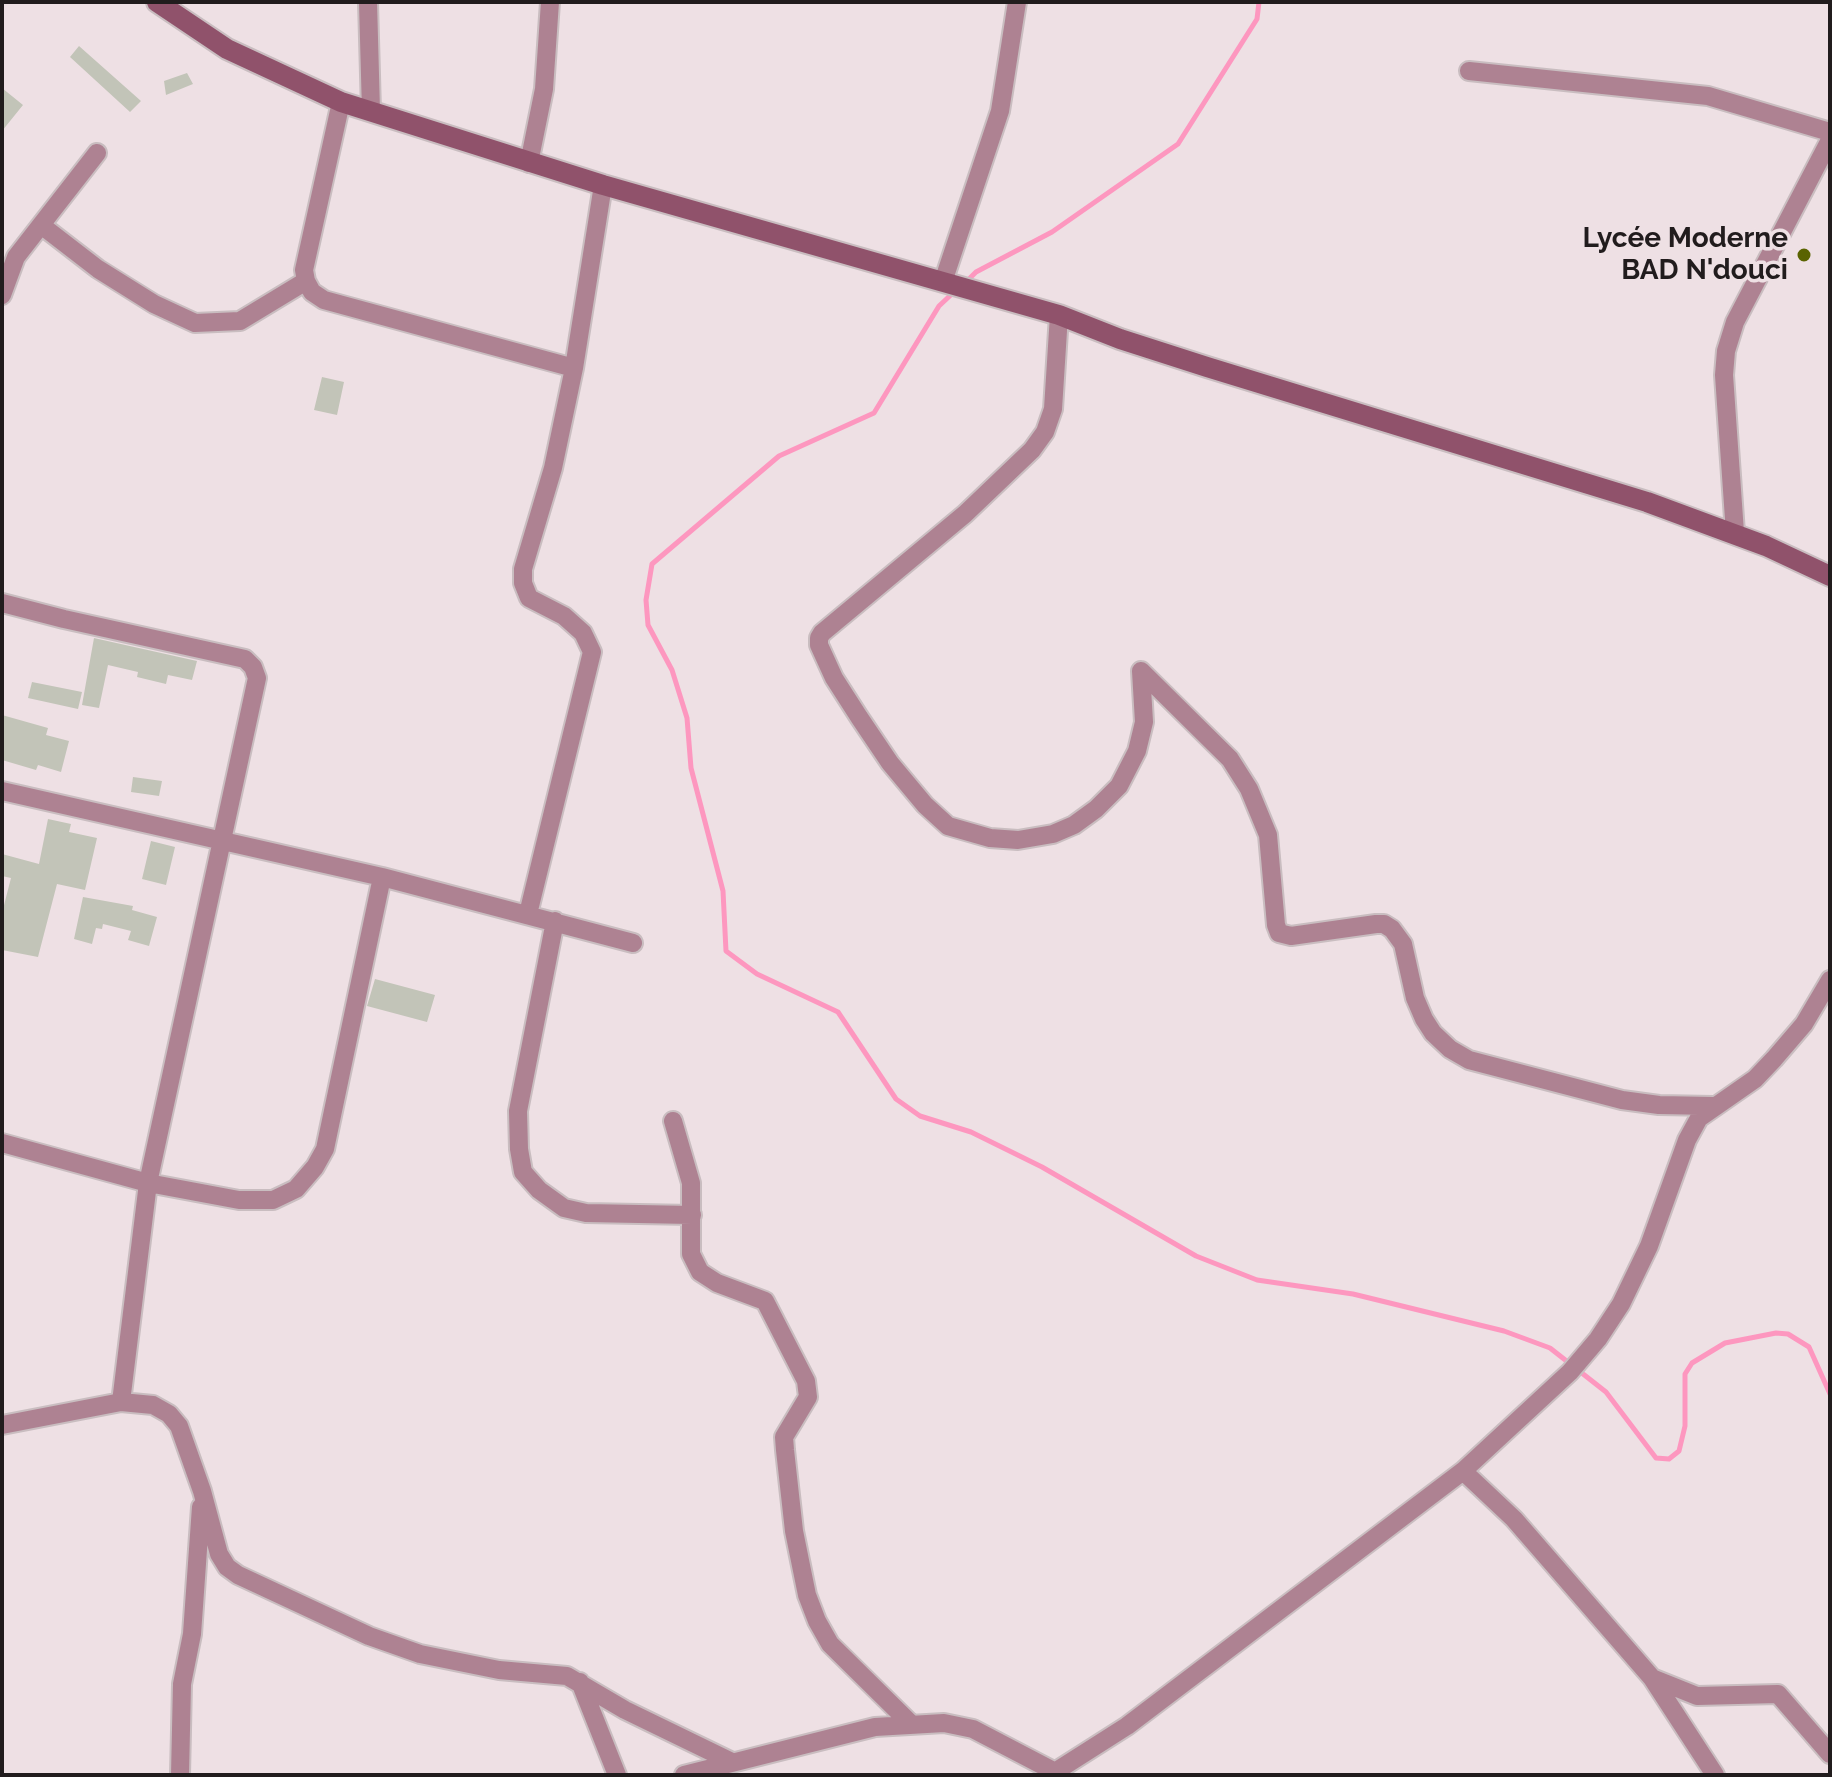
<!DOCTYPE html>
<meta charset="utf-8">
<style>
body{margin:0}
#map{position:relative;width:1832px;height:1777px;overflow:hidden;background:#eee0e4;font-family:Raleway,sans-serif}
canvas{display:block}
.frame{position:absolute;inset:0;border:4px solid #211c1d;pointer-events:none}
</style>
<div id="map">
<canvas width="1832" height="1777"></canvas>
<div class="frame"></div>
</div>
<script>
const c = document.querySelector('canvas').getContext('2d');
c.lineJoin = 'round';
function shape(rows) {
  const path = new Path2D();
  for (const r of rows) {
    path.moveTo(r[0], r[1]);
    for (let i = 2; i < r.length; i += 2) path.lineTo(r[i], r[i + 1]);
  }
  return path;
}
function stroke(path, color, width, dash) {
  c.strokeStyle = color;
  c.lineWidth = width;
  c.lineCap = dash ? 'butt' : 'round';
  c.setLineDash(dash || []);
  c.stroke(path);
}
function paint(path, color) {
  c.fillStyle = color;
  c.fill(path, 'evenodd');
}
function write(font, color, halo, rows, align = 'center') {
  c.font = font + ' Raleway,sans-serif';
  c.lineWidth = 7;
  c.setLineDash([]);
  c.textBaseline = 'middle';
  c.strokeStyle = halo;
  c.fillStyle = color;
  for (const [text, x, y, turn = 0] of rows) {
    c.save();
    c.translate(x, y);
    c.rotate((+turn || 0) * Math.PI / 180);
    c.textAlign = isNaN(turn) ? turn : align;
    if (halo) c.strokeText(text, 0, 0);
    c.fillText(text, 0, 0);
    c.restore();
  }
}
stroke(shape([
 [966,282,976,272,1052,232,1178,144,1257,19,1259,2],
 [955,291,939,306,874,413,779,456,652,564,646,600,648,625,672,670,687,718,691,768,723,891,726,951,757,974,838,1012,896,1099,920,1116,971,1132,1042,1167,1196,1256,1257,1280,1353,1294,1504,1331,1550,1348,1606,1392,1656,1458,1669,1459,1679,1451,1685,1426,1685,1374,1692,1363,1725,1343,1776,1333,1788,1334,1809,1347,1830,1394]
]), '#fd97bf', 5);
paint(shape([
 [79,46,141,101,130,112,70,57],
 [187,73,193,84,166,95,164,81],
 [2,88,23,105,2,131],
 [322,377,344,382,337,415,314,410],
 [94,638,197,661,192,680,168,675,166,684,137,677,138,672,108,665,99,708,82,705],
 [32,682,82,692,78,709,28,698],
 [2,715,48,728,46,735,69,741,61,772,38,765,36,770,2,760],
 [133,777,162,781,159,796,131,792],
 [48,819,71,824,69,832,97,838,85,890,57,884,38,957,2,950,2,913,11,878,2,876,2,854,39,864],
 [151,841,175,847,166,885,142,879],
 [83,897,133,906,132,910,157,917,149,946,128,940,131,931,103,924,102,929,96,928,92,944,74,939],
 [375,979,435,995,427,1022,367,1006]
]), '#c2c4b8');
const street = shape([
 [368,2,371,111],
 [1469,71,1708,96,1830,132],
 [341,102,304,270,306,281,312,292,324,300,574,368],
 [529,163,544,89,550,2],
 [41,225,98,269,154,304,195,323,240,321,306,281],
 [943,282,1000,111,1017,2],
 [2,295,16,257,97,153],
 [1059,315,1053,409,1045,432,1032,450,965,514,822,633,819,638,819,645,834,678,859,717,890,763,925,805,948,826,990,838,1018,840,1053,834,1074,825,1096,809,1119,786,1137,751,1144,722,1141,671],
 [1735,533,1724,375,1726,351,1735,322,1830,140],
 [2,603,64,619,245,659,253,667,257,678,148,1183,121,1402],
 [1141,671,1230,759,1249,789,1268,835,1276,925,1279,933,1291,936,1376,924,1384,924,1392,929,1403,944,1415,998,1424,1019,1433,1033,1450,1049,1469,1060,1622,1100,1659,1105,1713,1106],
 [2,791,382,877,633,943],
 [528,914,592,652,583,633,564,616,529,598,523,583,523,569,553,468,574,368,603,185],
 [555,921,518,1111,519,1149,523,1172,539,1190,564,1208,586,1213,692,1215],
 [673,1121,691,1183,691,1254,700,1272,717,1283,765,1301,806,1381,808,1397,784,1437,785,1450,794,1531,807,1595,817,1621,830,1644,911,1724],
 [2,1143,148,1183,239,1200,273,1200,296,1189,315,1167,325,1149,382,877],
 [2,1425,121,1402,153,1405,169,1414,179,1426,202,1491,219,1554,227,1567,238,1575,369,1636,420,1654,499,1670,567,1676,625,1710,732,1762],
 [1463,1471,1514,1519,1652,1678,1715,1775],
 [1652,1678,1697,1696,1778,1694,1830,1754],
 [580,1682,617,1775],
 [180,1775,182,1684,192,1634,201,1507],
 [684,1775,875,1727,944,1723,973,1729,1061,1775],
 [1050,1775,1127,1726,1463,1471,1570,1372,1598,1339,1621,1304,1649,1246,1687,1140,1699,1118,1755,1079,1774,1059,1804,1024,1830,980]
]);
const secondary = shape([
 [157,2,227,49,341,102,603,185,1059,315,1120,339,1207,367,1647,502,1766,546,1830,576]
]);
stroke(street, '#c9bdc0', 22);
stroke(secondary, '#c9bdc0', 24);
stroke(street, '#ae8292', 18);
stroke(secondary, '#90526b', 20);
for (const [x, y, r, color] of [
 [1804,255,8,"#5a6301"]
]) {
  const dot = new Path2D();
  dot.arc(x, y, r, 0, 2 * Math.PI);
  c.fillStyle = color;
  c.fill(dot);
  stroke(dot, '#eee0e4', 3);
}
write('bold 28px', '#211c1d', '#eee0e4', [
 ["Lycée Moderne",1788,239],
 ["BAD N'douci",1788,271]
], 'right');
</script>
